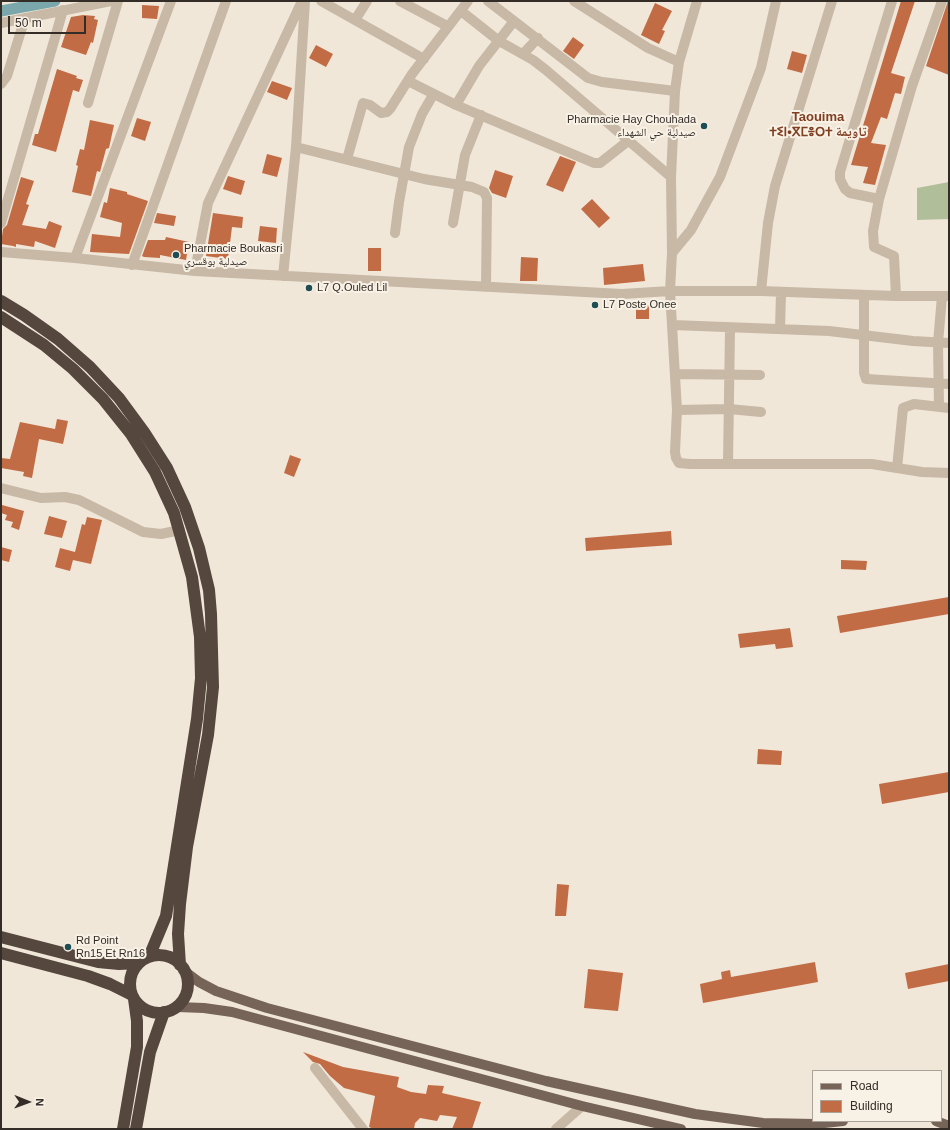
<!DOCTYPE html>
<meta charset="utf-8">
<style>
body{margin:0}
#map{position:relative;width:950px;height:1130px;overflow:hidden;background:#f0e7d9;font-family:Helvetica,sans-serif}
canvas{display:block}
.frame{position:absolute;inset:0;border:2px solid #342c27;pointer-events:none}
.legend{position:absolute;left:812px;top:1070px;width:130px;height:52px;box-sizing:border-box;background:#f8f1e5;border:1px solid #aaa299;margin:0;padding:5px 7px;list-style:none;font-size:12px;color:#342c27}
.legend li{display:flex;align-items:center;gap:8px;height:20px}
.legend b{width:20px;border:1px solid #aaa299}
.north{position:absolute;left:8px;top:1082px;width:40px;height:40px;-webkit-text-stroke:3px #f8f1e5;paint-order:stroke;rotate:91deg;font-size:11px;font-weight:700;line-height:16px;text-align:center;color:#342c27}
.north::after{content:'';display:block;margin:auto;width:14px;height:18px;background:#342c27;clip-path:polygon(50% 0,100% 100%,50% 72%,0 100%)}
.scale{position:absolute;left:8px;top:16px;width:78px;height:18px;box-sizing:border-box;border:2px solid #342c27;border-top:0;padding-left:5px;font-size:12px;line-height:14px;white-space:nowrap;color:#342c27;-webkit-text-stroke:3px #f8f1e5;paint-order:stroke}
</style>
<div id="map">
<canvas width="950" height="1130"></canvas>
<div class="frame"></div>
<ul class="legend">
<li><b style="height:5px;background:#766458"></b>Road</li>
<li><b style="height:11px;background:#c26c45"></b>Building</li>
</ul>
<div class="north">N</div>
<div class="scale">50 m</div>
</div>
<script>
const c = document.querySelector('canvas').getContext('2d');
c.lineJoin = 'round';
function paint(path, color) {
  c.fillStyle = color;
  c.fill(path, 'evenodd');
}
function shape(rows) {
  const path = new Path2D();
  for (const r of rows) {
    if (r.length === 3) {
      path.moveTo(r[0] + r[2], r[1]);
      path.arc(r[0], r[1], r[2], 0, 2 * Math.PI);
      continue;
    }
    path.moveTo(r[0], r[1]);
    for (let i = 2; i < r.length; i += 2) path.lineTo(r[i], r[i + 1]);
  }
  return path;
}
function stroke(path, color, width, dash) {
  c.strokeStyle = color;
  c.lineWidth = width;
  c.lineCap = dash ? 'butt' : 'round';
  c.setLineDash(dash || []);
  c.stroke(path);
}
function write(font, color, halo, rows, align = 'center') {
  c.font = font + ' Helvetica,"Noto Naskh Arabic","Noto Sans Tifinagh",sans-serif';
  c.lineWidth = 4;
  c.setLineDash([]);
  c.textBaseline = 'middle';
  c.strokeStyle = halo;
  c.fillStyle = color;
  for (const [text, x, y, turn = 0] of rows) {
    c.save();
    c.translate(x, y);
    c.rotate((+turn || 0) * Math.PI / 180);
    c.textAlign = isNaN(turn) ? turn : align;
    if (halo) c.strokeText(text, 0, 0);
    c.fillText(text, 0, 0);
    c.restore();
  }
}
paint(shape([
 [949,182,949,219,917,220,917,188]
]), '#b0bf9a');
stroke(shape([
 [1,11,55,1]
]), '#79a7ac', 11);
paint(shape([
 [901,1,915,1,891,73,905,77,901,94,895,93,887,119,881,117,871,143,886,145,875,185,863,183,868,167,851,165],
 [948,1,949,1,949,75,926,66],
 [655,3,672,11,662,30,665,31,659,44,641,35],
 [142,5,159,6,157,19,142,18],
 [83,15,95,16,94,19,98,20,93,43,91,42,86,55,61,47,71,17],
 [573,37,584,45,574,59,563,51],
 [316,45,333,54,326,67,309,58],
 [792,51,807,55,802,73,787,69],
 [57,69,77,76,76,78,83,80,79,92,73,90,56,152,32,145,35,134,38,134],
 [272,81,292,88,287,100,267,92],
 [137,118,151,122,145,141,131,136],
 [90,120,114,125,109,148,106,149,100,172,97,171,91,196,72,192,78,166,76,165,80,149,84,150],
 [267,154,282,158,277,177,262,173],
 [560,156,576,162,563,192,546,185],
 [495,170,513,176,506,198,492,193,489,188],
 [228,176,245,181,241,195,223,189],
 [21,177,34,181,26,204,29,205,22,225,46,229,49,221,62,226,55,248,35,241,34,247,16,244,16,247,13,246,1,244,3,229,7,225],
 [110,188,127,192,127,194,148,201,129,254,90,252,92,234,120,237,122,223,100,217,104,202,107,203],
 [592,199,610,218,599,228,581,209],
 [157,213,176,216,174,226,154,223],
 [213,213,243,217,242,228,232,227,228,259,206,256],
 [260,226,277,228,276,243,258,241],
 [166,237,189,242,186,260,160,255,160,258,144,257,142,256,148,240,165,240],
 [368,248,381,248,381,271,368,271],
 [521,257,538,258,537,281,520,281],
 [643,264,645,281,604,285,603,268],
 [636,305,649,305,649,319,636,319],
 [57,419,68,421,63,444,39,439,32,478,23,476,24,472,1,468,1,458,10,459,20,422,55,429],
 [290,455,301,459,294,477,284,473],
 [2,505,24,511,19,530,11,527,13,522,5,520,7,515,1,513],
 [49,516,67,521,62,538,44,534],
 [87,517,102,520,91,564,73,560,70,571,55,567,60,548,75,552,82,524,85,525],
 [671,531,672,545,586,551,585,538],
 [1,547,12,550,9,562,1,560],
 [841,560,867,561,866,570,841,569],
 [949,597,949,614,840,633,837,616],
 [790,628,793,647,776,649,775,644,740,648,738,634],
 [758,749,782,751,781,765,757,764],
 [949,772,949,792,882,804,879,784],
 [557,884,569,885,566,916,555,916],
 [815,962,818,982,703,1003,700,984,722,979,721,972,730,970,731,977],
 [949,964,949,981,908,989,905,973],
 [588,969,623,973,618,1011,584,1008],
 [303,1052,343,1067,399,1077,397,1087,411,1092,426,1094,428,1085,444,1086,442,1093,481,1102,472,1129,452,1129,457,1117,440,1115,437,1121,420,1118,415,1123,414,1129,374,1129,369,1127,375,1096,344,1088,330,1076,320,1064,313,1062]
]), '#c26c45');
stroke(shape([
 [321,1,424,59],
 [400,1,447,26],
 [488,1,588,78,602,82,675,91],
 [574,1,648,48,679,62],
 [697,1,679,62,675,91,671,177,672,253,670,291,677,410,675,452,676,458,679,463,690,464,872,464,922,472,949,473],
 [461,11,499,41,533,60,546,70,671,177],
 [355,20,367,1],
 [1,23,111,1],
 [523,54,538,38],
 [408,81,456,105,594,163,600,163,628,141],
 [1,84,7,76,25,18],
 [88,103,118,1],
 [456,105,479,66,514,21],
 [296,147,424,179,472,187,484,192,487,198,486,287],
 [347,159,363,103,370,105,381,113,387,112,390,109,412,74,468,1],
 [879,199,850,193,845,189,840,179,840,172,892,1],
 [1,223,63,10],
 [453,223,465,155,481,115],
 [395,233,399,202,409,147,422,114,433,95],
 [1,252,75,258,195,271,622,294,670,291,761,291,896,296,949,296],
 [672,253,691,230,720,177,761,68,776,1],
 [75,258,171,1],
 [132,265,226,1],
 [195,271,208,203,302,1],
 [283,276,296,147,305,1],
 [761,291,768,223,775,186,832,1],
 [864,296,864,373,866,379,949,384],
 [896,296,894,256,874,247,873,231,879,199,912,86,942,1],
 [673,325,829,331,913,341,949,343],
 [780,329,781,293],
 [675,374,760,375],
 [939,407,938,343,942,296],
 [677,410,729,409,761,412],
 [728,463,730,329],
 [897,468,903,408,914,404,949,408],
 [1,488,41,498,65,497,79,500,143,532,161,534,180,530],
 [315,1068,363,1129],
 [556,1129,582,1106]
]), '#c8b8a6', 10);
stroke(shape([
 [183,970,199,982,216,991,267,1008,546,1081,695,1114,763,1123,815,1124,843,1121],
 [177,1007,204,1008,232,1012,582,1106,681,1129],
 [936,1121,949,1126]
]), '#766458', 10);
stroke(shape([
 [1,301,24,315,58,339,90,367,119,398,144,432,167,468,185,507,199,548,209,590,211,614,213,687,208,735,187,847,180,904,178,934,180,965],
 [1,317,44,345,73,369,103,399,131,434,155,472,174,513,192,577,200,637,201,678,197,719,166,916,149,957],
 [1,937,98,962,119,964,139,963],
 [1,953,88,976,110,984,132,995],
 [159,984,29],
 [123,1129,137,1047,137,1021,134,999],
 [136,1129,150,1052,164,1012]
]), '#55473e', 12);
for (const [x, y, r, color] of [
 [704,126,4,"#1e4d54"],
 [176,255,4,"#1e4d54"],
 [309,288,4,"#1e4d54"],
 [595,305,4,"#1e4d54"],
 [68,947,4,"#1e4d54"]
]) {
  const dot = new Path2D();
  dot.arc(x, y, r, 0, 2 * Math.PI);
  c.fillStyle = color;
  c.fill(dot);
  stroke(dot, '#f8f1e5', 1.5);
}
write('11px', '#342c27', '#f8f1e5', [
 ["Pharmacie Hay Chouhada",696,120,"right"],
 ["صيدلية حي الشهداء",696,133,"right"],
 ["Pharmacie Boukasri",184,249],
 ["صيدلية بوقسري",184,262],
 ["L7 Q.Ouled Lil",317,288],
 ["L7 Poste Onee",603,305],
 ["Rd Point",76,941],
 ["Rn15 Et Rn16",76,954]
], 'left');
write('bold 13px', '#813f22', '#f8f1e5', [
 ["Taouima",818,117],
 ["ⵜⵉⵏ•ⴳⵎⴻⵔⵜ تاويمة",818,132]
]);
</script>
